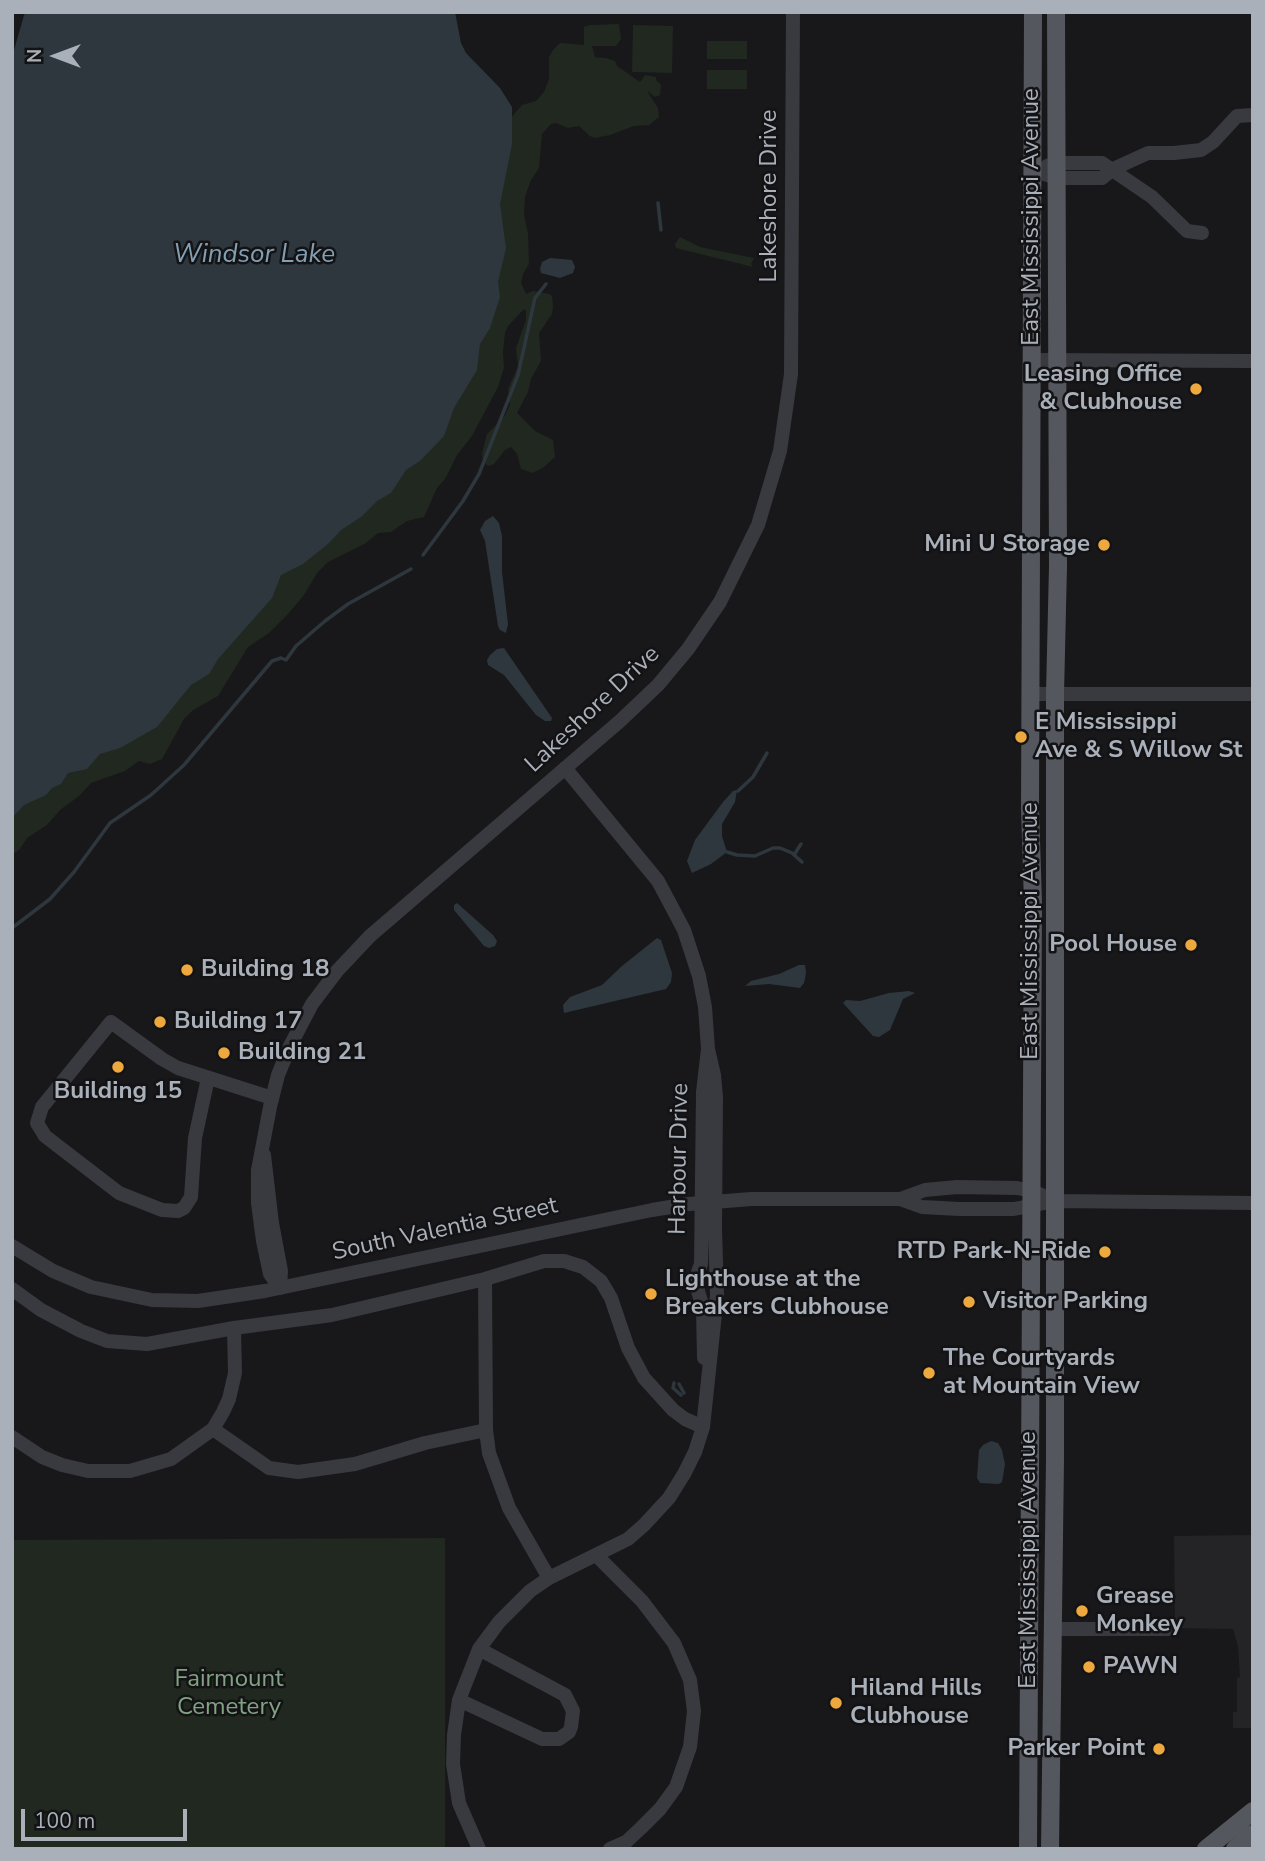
<!DOCTYPE html>
<style>
body{margin:0}
#map{position:relative;width:1265px;height:1861px;overflow:hidden;background:#18181a;font-family:"Nunito Sans",sans-serif}
canvas{display:block}
.frame{position:absolute;inset:0;border:14px solid #aab0b9;pointer-events:none}
.north{position:absolute;left:21px;top:21px;width:70px;height:70px;-webkit-text-stroke:5px #131315;paint-order:stroke;rotate:270deg;font-size:19px;font-weight:700;line-height:28px;text-align:center;color:#aab0b9}
.north::after{content:'';display:block;margin:auto;width:24px;height:32px;background:#aab0b9;clip-path:polygon(50% 0,100% 100%,50% 72%,0 100%)}
.scale{position:absolute;left:21px;top:1809px;width:166px;height:32px;box-sizing:border-box;border:4px solid #aab0b9;border-top:0;padding-left:9px;font-size:21px;line-height:24px;white-space:nowrap;color:#aab0b9;-webkit-text-stroke:5px #131315;paint-order:stroke}
</style>
<div id="map">
<canvas width="1265" height="1861"></canvas>
<div class="frame"></div>
<div class="north">N</div>
<div class="scale">100 m</div>
</div>
<script>
const c = document.querySelector('canvas').getContext('2d');
c.lineJoin = 'round';
function paint(path, color) {
  c.fillStyle = color;
  c.fill(path, 'evenodd');
}
function shape(rows) {
  const path = new Path2D();
  for (const r of rows) {
    path.moveTo(r[0], r[1]);
    for (let i = 2; i < r.length; i += 2) path.lineTo(r[i], r[i + 1]);
  }
  return path;
}
function stroke(path, color, width, dash) {
  c.strokeStyle = color;
  c.lineWidth = width;
  c.lineCap = dash ? 'butt' : 'round';
  c.setLineDash(dash || []);
  c.stroke(path);
}
function write(font, color, halo, rows, align = 'center') {
  c.font = font + ' "Nunito Sans",sans-serif';
  c.lineWidth = 5;
  c.setLineDash([]);
  c.textBaseline = 'middle';
  c.strokeStyle = halo;
  c.fillStyle = color;
  for (const [text, x, y, turn = 0] of rows) {
    c.save();
    c.translate(x, y);
    c.rotate((+turn || 0) * Math.PI / 180);
    c.textAlign = isNaN(turn) ? turn : align;
    if (halo) c.strokeText(text, 0, 0);
    c.fillText(text, 0, 0);
    c.restore();
  }
}
paint(shape([
 [1253,1535,1253,1728,1233,1728,1233,1712,1237,1712,1237,1678,1240,1677,1238,1646,1233,1629,1175,1628,1174,1536]
]), '#242427');
paint(shape([
 [619,24,621,39,616,46,592,46,595,57,606,58,615,61,617,66,640,82,645,75,656,77,656,80,661,85,660,95,655,97,647,91,658,108,659,117,649,125,634,126,610,135,595,138,590,136,579,126,568,128,556,123,551,124,542,134,539,168,531,180,525,197,524,215,528,233,529,264,523,274,521,283,526,294,533,291,549,294,552,296,553,307,552,314,539,333,541,361,531,379,528,392,517,413,535,431,553,440,555,457,544,467,533,473,521,469,517,454,511,447,505,450,494,464,488,466,483,461,482,453,487,434,504,417,510,405,508,389,518,366,516,348,526,320,526,311,524,309,508,326,505,333,503,352,504,368,498,387,472,436,457,455,445,479,437,488,424,517,407,521,391,532,378,533,366,543,328,562,317,573,304,595,288,614,269,633,248,647,218,696,193,710,184,719,162,759,150,764,139,761,125,771,91,783,79,796,60,810,47,825,27,838,20,849,12,855,12,804,94,753,277,577,495,217,509,120,522,105,536,101,544,92,549,79,549,57,553,50,560,43,584,45,584,27,590,25],
 [633,25,673,26,672,73,632,72],
 [707,41,747,41,747,59,707,59],
 [707,70,747,70,747,89,707,89],
 [680,237,700,247,754,258,751,264,753,267,676,248,675,244],
 [445,1538,445,1849,12,1849,12,1540]
]), '#202820');
paint(shape([
 [25,12,455,12,461,43,466,53,500,88,512,107,512,144,500,204,506,248,498,282,500,297,490,328,480,344,477,370,454,408,444,436,420,461,406,470,391,493,377,501,361,517,341,530,328,544,303,564,281,575,272,598,218,659,209,674,191,685,157,727,120,748,100,754,87,769,68,773,61,784,52,788,46,795,24,805,12,818,12,57],
 [550,258,572,260,575,267,573,273,560,278,541,273,540,269,542,262],
 [493,516,499,523,502,536,502,572,508,624,506,633,500,630,498,626,485,541,480,530,485,521],
 [504,648,552,718,551,721,545,721,536,715,504,675,488,665,487,660,490,655,497,649],
 [737,790,735,802,722,824,722,836,727,852,711,864,692,873,687,861,695,840,723,802,733,791],
 [457,903,493,935,497,941,495,946,489,948,484,946,454,910,454,905],
 [657,938,661,940,672,973,671,982,666,989,564,1013,563,1005,570,997,602,985,622,966],
 [799,965,805,965,806,973,804,983,800,988,769,984,745,986,751,981,779,974],
 [909,991,915,993,903,999,890,1030,879,1037,873,1036,843,1003,846,1000,860,1001,889,993],
 [991,1441,998,1443,1002,1450,1005,1464,1002,1482,999,1484,980,1483,977,1478,979,1450,983,1445]
]), '#2e373e');
stroke(shape([
 [658,203,661,230],
 [423,555,463,501,479,474,518,375,535,298,546,284],
 [738,791,753,777,767,753],
 [727,852,737,855,755,856,773,848,780,848,792,853,802,862],
 [794,855,801,844],
 [12,928,50,899,74,872,110,823,151,795,184,765,272,661,281,658,286,660,296,646,325,621,348,604,411,569],
 [674,1383,673,1388,681,1395],
 [679,1384,684,1393]
]), '#2e373e', 3.5);
stroke(shape([
 [1047,166,1057,163,1102,163,1152,197,1187,231,1202,233],
 [1032,170,1057,178,1102,178,1113,169,1148,153,1174,153,1201,150,1213,142,1237,116,1253,115],
 [1032,360,1253,361],
 [1031,694,1253,694],
 [565,768,658,881,684,930,699,976,705,1007,708,1049,703,1092,701,1264,697,1275,698,1291,703,1308,704,1358],
 [208,1078,195,1138,191,1197,184,1208,178,1211,162,1210,119,1193,45,1136,37,1123,42,1107,111,1022,162,1059,178,1068,272,1098],
 [264,1155,272,1223,281,1271,280,1288],
 [900,1199,922,1207,960,1209,1014,1209,1055,1201,1253,1203],
 [12,1246,53,1271,91,1287,152,1300,198,1301,265,1291,652,1210,689,1204,751,1199,900,1199,925,1190,957,1187,1017,1188,1032,1191,1055,1201],
 [485,1279,486,1430,489,1453,509,1508,549,1578],
 [280,1288,270,1274,263,1241,258,1203,258,1170,270,1107,278,1075,290,1046,312,1004,337,971,370,936,620,721,658,685,688,649,720,602,758,525,780,451,791,374,793,12],
 [12,1289,41,1310,81,1331,107,1341,147,1344,234,1328,332,1315,485,1279,544,1261,564,1261,583,1267,601,1281,611,1298,628,1348,644,1378,673,1410,685,1419,703,1427],
 [213,1429,269,1468,298,1472,355,1464,425,1443,486,1430],
 [12,1437,42,1457,62,1465,88,1471,130,1471,171,1459,213,1429,223,1412,229,1399,235,1373,234,1328],
 [596,1555,642,1601,674,1643,690,1680,694,1711,690,1747,676,1787,660,1809,641,1828,626,1842,610,1849],
 [1054,1629,1169,1629],
 [459,1700,542,1739,559,1739,569,1732,571,1727,573,1711,565,1695,479,1649],
 [479,1849,459,1803,453,1764,454,1735,459,1700,479,1649,499,1622,530,1591,549,1578,628,1539,644,1525,669,1498,684,1474,695,1452,703,1427,717,1295,715,1229,716,1097,714,1075,708,1049]
]), '#393a3f', 14);
stroke(shape([
 [1028,1849,1033,903,1030,808,1033,12],
 [1050,1849,1055,1459,1055,694,1058,566,1056,12],
 [1206,1849,1253,1811],
 [1235,1849,1253,1834]
]), '#55575e', 18);
for (const [x, y, r, color] of [
 [1196,389,7,"#eda93d"],
 [1104,545,7,"#eda93d"],
 [1021,737,7,"#eda93d"],
 [1191,945,7,"#eda93d"],
 [187,970,7,"#eda93d"],
 [160,1022,7,"#eda93d"],
 [224,1053,7,"#eda93d"],
 [118,1067,7,"#eda93d"],
 [1105,1252,7,"#eda93d"],
 [651,1294,7,"#eda93d"],
 [969,1302,7,"#eda93d"],
 [929,1373,7,"#eda93d"],
 [1082,1611,7,"#eda93d"],
 [1089,1667,7,"#eda93d"],
 [836,1703,7,"#eda93d"],
 [1159,1749,7,"#eda93d"]
]) {
  const dot = new Path2D();
  dot.arc(x, y, r, 0, 2 * Math.PI);
  c.fillStyle = color;
  c.fill(dot);
  stroke(dot, '#131315', 2.5);
}
write('24px', '#aab0b9', '#131315', [
 ["Lakeshore Drive",770,196,-90],
 ["East Mississippi Avenue",1032,217,-90],
 ["Lakeshore Drive",593,710,-43],
 ["East Mississippi Avenue",1031,931,-90],
 ["Harbour Drive",680,1159,-89],
 ["South Valentia Street",445,1230,-12],
 ["East Mississippi Avenue",1029,1560,-90]
]);
write('bold 24px', '#aab0b9', '#131315', [
 ["Leasing Office",1182,375,"right"],
 ["& Clubhouse",1182,403,"right"],
 ["Mini U Storage",1090,545,"right"],
 ["E Mississippi",1035,723],
 ["Ave & S Willow St",1035,751],
 ["Pool House",1177,945,"right"],
 ["Building 18",201,970],
 ["Building 17",174,1022],
 ["Building 21",238,1053],
 ["Building 15",118,1092,"center"],
 ["RTD Park-N-Ride",1091,1252,"right"],
 ["Lighthouse at the",665,1280],
 ["Breakers Clubhouse",665,1308],
 ["Visitor Parking",983,1302],
 ["The Courtyards",943,1359],
 ["at Mountain View",943,1387],
 ["Grease",1096,1597],
 ["Monkey",1096,1625],
 ["PAWN",1103,1667],
 ["Hiland Hills",850,1689],
 ["Clubhouse",850,1717],
 ["Parker Point",1145,1749,"right"]
], 'left');
write('24px', '#82a383', '#131315', [
 ["Fairmount",229,1680],
 ["Cemetery",229,1708]
]);
write('italic 26px', '#839fb3', '#131315', [
 ["Windsor Lake",254,256]
]);
</script>
